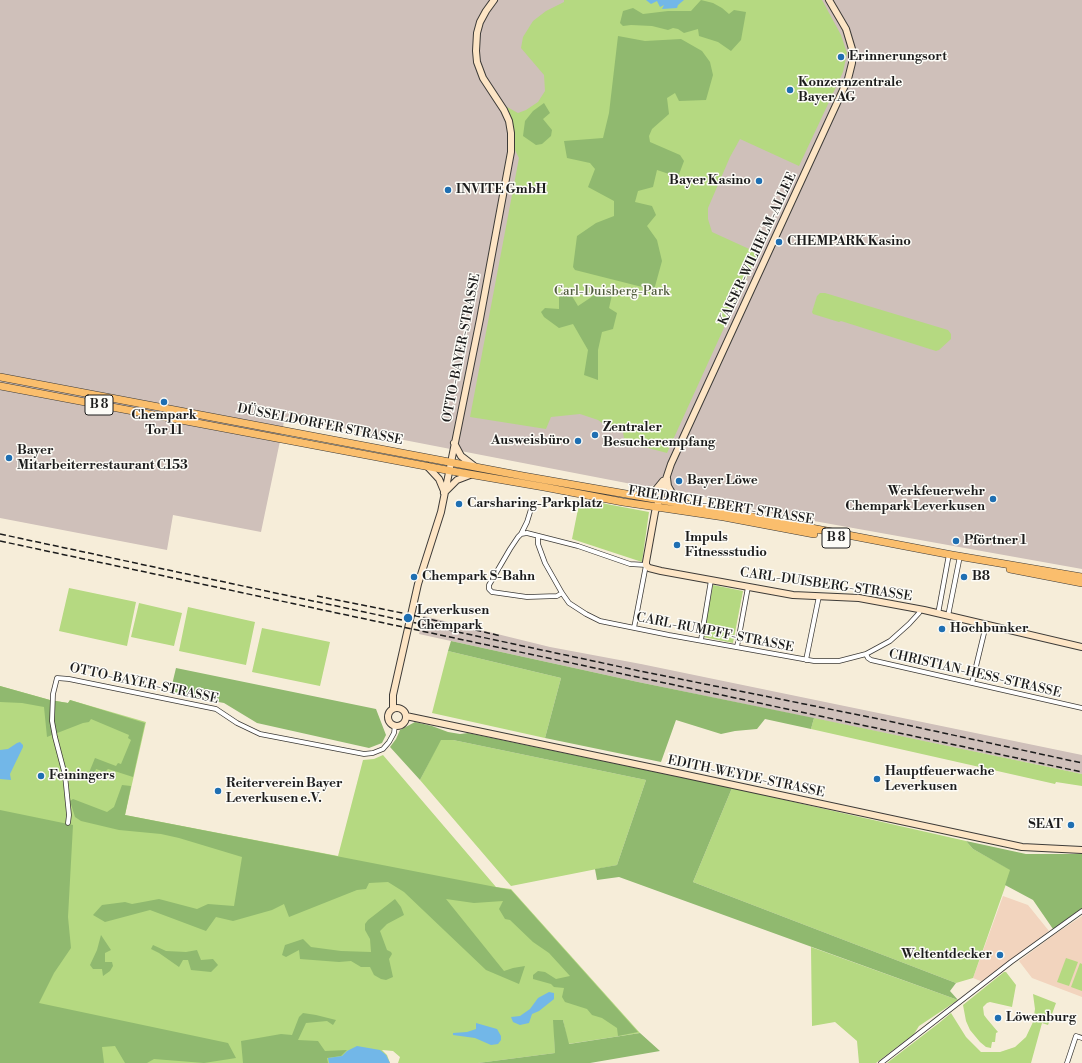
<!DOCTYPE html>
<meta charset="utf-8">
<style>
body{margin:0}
canvas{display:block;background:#f6edd9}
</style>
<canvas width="1082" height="1063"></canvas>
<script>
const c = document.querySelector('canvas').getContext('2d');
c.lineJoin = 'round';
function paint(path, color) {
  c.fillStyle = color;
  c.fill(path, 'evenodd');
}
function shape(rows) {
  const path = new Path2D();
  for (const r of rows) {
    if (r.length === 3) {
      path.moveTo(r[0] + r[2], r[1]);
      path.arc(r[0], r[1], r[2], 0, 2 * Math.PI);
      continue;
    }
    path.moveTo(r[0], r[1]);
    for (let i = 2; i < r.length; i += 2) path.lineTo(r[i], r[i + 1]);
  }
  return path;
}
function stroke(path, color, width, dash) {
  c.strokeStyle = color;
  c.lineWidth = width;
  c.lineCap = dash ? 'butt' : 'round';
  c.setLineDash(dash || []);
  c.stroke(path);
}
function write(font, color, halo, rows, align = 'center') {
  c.font = font + ' "Libre Bodoni",serif';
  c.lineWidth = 3;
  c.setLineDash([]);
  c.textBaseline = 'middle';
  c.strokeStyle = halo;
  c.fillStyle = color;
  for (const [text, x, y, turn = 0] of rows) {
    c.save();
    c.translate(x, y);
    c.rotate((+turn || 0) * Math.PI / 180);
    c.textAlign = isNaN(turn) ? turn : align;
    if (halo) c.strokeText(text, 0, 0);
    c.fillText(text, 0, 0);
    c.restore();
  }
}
paint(shape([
 [1003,896,1028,905,1049,931,983,982,973,978],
 [1082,916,1082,997,1032,978,1019,961,1055,934]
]), '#f2d4be');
paint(shape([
 [0,0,1082,0,1082,569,719,504,706,497,672,489,670,482,647,487,285,417,261,532,173,515,167,550,0,518],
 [424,616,550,647,641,664,1082,755,1082,774,638,682,419,634]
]), '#cfc0ba');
paint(shape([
 [564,0,822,0,841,35,847,53,843,72,799,166,740,139,730,157,708,208,708,219,712,232,758,253,667,453,648,448,625,445,623,432,611,429,598,420,580,414,551,417,546,429,470,417,519,158,515,150,513,124,507,107,518,113,526,110,538,102,545,91,544,75,521,48,523,37,533,21,546,11,564,2],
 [820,293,825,293,948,330,951,334,951,339,939,350,936,351,841,321,839,322,813,314,812,312,817,296],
 [580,499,649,512,642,562,572,539],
 [713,585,743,591,733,643,703,637],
 [69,588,136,602,127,646,59,631],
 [139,603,182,613,174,646,131,637],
 [188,607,255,622,246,665,179,651],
 [262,628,330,642,320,686,252,672],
 [448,651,561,678,545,738,432,713],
 [0,686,50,700,68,703,70,700,146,722,125,815,338,856,363,760,374,759,383,755,496,887,511,889,640,1033,568,1044,563,1020,554,1020,555,1053,478,1063,398,1063,400,1057,393,1051,382,1050,387,1055,390,1063,0,1063],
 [814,718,1082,774,1082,786,1056,782,1055,784,811,729],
 [440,740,453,740,646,780,617,865,511,886,420,780],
 [732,788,966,841,973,849,1011,870,973,978,956,983,693,882],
 [811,947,958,1000,919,1026,914,1034,876,1063,859,1063,857,1041,835,1022,812,1026],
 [1066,958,1078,962,1069,986,1057,982],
 [1080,963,1082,964,1082,991,1071,987],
 [1004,972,1006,972,1016,985,1012,1007,990,1002,987,1003,983,1007,984,1015,987,1019,998,1032,996,1033,995,1042,992,1042,991,1048,986,1047,980,1042,970,1030,966,1021,963,1005],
 [1033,994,1056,1003,1048,1025,1042,1023,1031,1063,887,1063,939,1023,951,1013,966,1037,981,1052,1000,1052,1015,1047,1026,1037,1033,1022,1035,1009]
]), '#b5d981');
paint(shape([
 [701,0,713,3,722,8,729,14,734,10,746,12,741,40,731,51,718,42,699,36,698,29,684,33,678,29,673,28,668,30,652,26,631,25,623,26,620,23,623,11,633,8,643,14,668,11,691,11],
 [618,36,645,41,681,39,702,51,710,62,713,75,706,100,679,101,675,93,667,98,669,114,652,129,649,136,650,142,680,155,684,161,678,177,657,170,653,187,638,191,635,202,652,206,656,215,647,226,657,240,662,261,654,290,575,270,573,267,577,236,596,223,614,216,614,201,588,187,595,169,590,163,567,158,564,141,603,138,609,113],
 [544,103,550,113,543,119,552,130,551,136,542,144,536,145,523,136,525,121,533,111],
 [599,292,612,295,609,308,617,313,613,329,602,332,598,350,598,380,584,375,588,350,573,324,559,328,544,317,541,312,545,308,559,309,559,296,572,296,578,306],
 [451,641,638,682,814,718,811,729,765,719,757,729,735,731,721,734,676,720,661,762,545,738,561,678,448,651],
 [176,668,376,709,386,735,382,743,369,748,257,723,224,703,170,693],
 [0,686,50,700,68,703,70,700,145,723,133,777,108,769,105,772,96,769,91,783,86,780,95,758,116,766,118,763,121,764,131,740,128,738,129,735,91,719,89,722,83,723,47,737,44,707,22,703,0,702],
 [415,722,432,726,448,732,460,734,468,733,732,788,693,882,956,983,950,991,958,1000,619,877,597,880,595,869,617,865,646,780,453,740,441,740,420,780,390,747,396,739,400,730],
 [122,785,131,786,125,815,511,890,638,1032,618,1036,617,1028,602,1018,592,1015,587,1009,565,1002,562,997,564,988,554,987,551,984,533,979,533,975,538,971,545,972,556,979,570,976,549,953,533,942,510,920,505,919,499,909,503,901,474,903,446,899,504,971,513,968,525,966,519,984,486,970,404,892,388,882,369,883,366,889,357,890,289,917,284,904,272,910,233,921,216,917,206,931,150,910,105,922,93,915,102,905,125,902,132,904,159,899,197,909,208,904,234,906,242,857,179,838,161,834,119,830,81,821,75,817,70,801,73,799,107,812,114,807],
 [0,810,73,825,68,917,71,948,54,973,39,1003,228,1043,236,1058,204,1063,154,1059,147,1063,125,1063,115,1046,102,1047,104,1063,0,1063],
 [966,841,1026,854,1082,854,1082,908,1053,929,1033,900,1005,885,1010,870,973,849],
 [395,899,401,907,404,915,387,924,380,931,387,950,391,952,392,954,389,959,393,977,386,980,381,979,374,975,370,967,361,967,351,961,339,962,300,959,299,950,286,957,282,955,285,945,303,939,311,947,341,951,371,952,370,939,365,930,365,924,368,920],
 [101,935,111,950,105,953,105,962,112,962,113,966,110,971,103,976,102,969,93,969,90,965,97,950],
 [153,945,166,951,186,952,197,950,201,960,213,959,218,965,211,972,191,970,188,960,183,960,179,967,159,953,151,949],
 [303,1013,316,1015,336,1020,333,1025,327,1021,306,1023,298,1040,318,1041,325,1051,347,1050,341,1056,327,1058,328,1063,243,1063,241,1041,281,1034,292,1035,299,1017],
 [553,1020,563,1020,569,1044,640,1033,660,1051,590,1063,478,1063,555,1053]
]), '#90b96f');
paint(shape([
 [646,0,684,0,678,5,677,8,662,9,664,5,660,7,657,1,651,4],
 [20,742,23,745,23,747,10,774,11,780,0,779,0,750,8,749,17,743],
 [549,992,554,993,554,999,539,1011,532,1014,529,1023,520,1025,513,1022,511,1017,520,1016,530,1009,538,998],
 [476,1023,497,1029,501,1036,501,1040,498,1044,491,1045,475,1038,453,1035,453,1033,467,1032,476,1029],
 [357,1046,380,1050,386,1055,390,1063,329,1063,328,1058,342,1056,347,1051]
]), '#72b7e8');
const street = shape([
 [531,509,527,522,521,534,518,537,510,549,489,585,489,589,492,592,527,597,557,596,562,593],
 [521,534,527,533,578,546,630,564,646,565,634,628],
 [538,536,538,544,545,563,562,593,569,603,586,614,600,621,669,635,814,661,839,661,866,654,890,641,909,624,919,613,920,610],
 [938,614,949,554],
 [948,616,960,556],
 [701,640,711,580],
 [737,647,748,587],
 [866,654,868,658,871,660,1082,708],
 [806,660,819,596],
 [972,683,986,625],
 [68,823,69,815,65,775,55,737,52,721,53,694,57,678,69,679,216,709,237,723,260,734,364,754,373,753,383,749,389,742,394,733,395,725],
 [881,1063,1011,962,1082,911],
 [1067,1063,1076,1036,1082,1038]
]);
const secondary = shape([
 [829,0,846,29,852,49,852,63,848,79,671,464,655,512,646,562,646,565,649,568,661,571,793,595,859,598,924,610,1082,647],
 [454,443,461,456,474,466],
 [427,466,439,479,444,491],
 [667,478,668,486,672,493,689,505],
 [444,493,457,480,470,475],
 [640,495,650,494,654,492,663,481],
 [393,708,393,695,418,584,441,512,480,319,511,152,511,133,509,121,504,110,483,78,477,62,476,51,477,33,480,22,486,11,494,0],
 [397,717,9],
 [406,716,682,774,1022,847,1082,850]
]);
const primary = shape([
 [0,377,523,476,712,509,952,555,1082,577],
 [0,386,457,472,544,487,623,502,724,517,814,534],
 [1010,569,1082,583]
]);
stroke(street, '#3d3b38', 5.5);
stroke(secondary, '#3d3b38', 8);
stroke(primary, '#3d3b38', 8);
stroke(street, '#fff', 4);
stroke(secondary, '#fde5c5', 6);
stroke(primary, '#fabe6d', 7);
stroke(shape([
 [0,534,640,671,879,719,1082,763],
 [0,541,1082,772],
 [317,596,412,615,501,636]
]), '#1c1c1c', 1.5, [6, 3]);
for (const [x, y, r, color] of [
 [841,57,4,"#1f6fb2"],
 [790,90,4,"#1f6fb2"],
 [759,181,4,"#1f6fb2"],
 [448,190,4,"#1f6fb2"],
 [779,242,4,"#1f6fb2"],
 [164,402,4,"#1f6fb2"],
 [595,435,4,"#1f6fb2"],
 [578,441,4,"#1f6fb2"],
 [9,458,4,"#1f6fb2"],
 [679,481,4,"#1f6fb2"],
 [993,499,4,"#1f6fb2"],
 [459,504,4,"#1f6fb2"],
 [956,541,4,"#1f6fb2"],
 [677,545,4,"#1f6fb2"],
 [414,577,4,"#1f6fb2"],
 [964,577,4,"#1f6fb2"],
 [408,618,5,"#1f6fb2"],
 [942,629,4,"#1f6fb2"],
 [41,776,4,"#1f6fb2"],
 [877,779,4,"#1f6fb2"],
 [218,791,4,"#1f6fb2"],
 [1071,825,4,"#1f6fb2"],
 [1000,955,4,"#1f6fb2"],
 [998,1018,4,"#1f6fb2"]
]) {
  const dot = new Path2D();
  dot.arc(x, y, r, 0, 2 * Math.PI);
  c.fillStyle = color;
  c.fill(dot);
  stroke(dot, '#fdfcf7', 1.5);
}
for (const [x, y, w] of [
 [99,405,28],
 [836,538,28]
]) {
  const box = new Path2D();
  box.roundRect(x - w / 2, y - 10, w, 20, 3);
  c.fillStyle = '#fdfcf7';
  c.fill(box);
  stroke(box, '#1c1c1c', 1);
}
write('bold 12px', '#1c1c1c', null, [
 ["B 8",99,405],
 ["B 8",836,538]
]);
write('bold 13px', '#1c1c1c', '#fdfcf7', [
 ["Erinnerungsort",849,57],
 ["Konzernzentrale",798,83],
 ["Bayer AG",798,98],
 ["Bayer Kasino",751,181,"right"],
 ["INVITE GmbH",456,190],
 ["CHEMPARK Kasino",787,242],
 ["Chempark",164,416,"center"],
 ["Tor 11",164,431,"center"],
 ["Zentraler",603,428],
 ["Besucherempfang",603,443],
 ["Ausweisbüro",570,441,"right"],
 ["Bayer",17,451],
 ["Mitarbeiterrestaurant C153",17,466],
 ["Bayer Löwe",687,481],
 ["Werkfeuerwehr",985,492,"right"],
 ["Chempark Leverkusen",985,507,"right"],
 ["Carsharing-Parkplatz",467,504],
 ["Impuls",685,538],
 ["Fitnessstudio",685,553],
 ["Pförtner 1",964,541],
 ["Chempark S-Bahn",422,577],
 ["B8",972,577],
 ["Leverkusen",417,611],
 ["Chempark",417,626],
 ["Hochbunker",950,629],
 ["Hauptfeuerwache",885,772],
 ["Leverkusen",885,787],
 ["Feiningers",49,776],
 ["Reiterverein Bayer",226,784],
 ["Leverkusen e.V.",226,799],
 ["SEAT",1063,825,"right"],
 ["Weltentdecker",992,955,"right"],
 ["Löwenburg",1006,1018]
], 'left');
write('13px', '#1c1c1c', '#fdfcf7', [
 ["KAISER-WILHELM-ALLEE",758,249,-65],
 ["OTTO-BAYER-STRASSE",462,348,-79],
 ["DÜSSELDORFER STRASSE",320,425,11],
 ["FRIEDRICH-EBERT-STRASSE",721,506,9],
 ["CARL-DUISBERG-STRASSE",826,585,8],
 ["CARL-RUMPFF-STRASSE",715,633,11],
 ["CHRISTIAN-HESS-STRASSE",975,674,13],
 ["OTTO-BAYER-STRASSE",144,684,12],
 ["EDITH-WEYDE-STRASSE",746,777,12]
]);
write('13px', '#525e3f', '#fdfcf7', [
 ["Carl-Duisberg-Park",612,292]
]);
</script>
